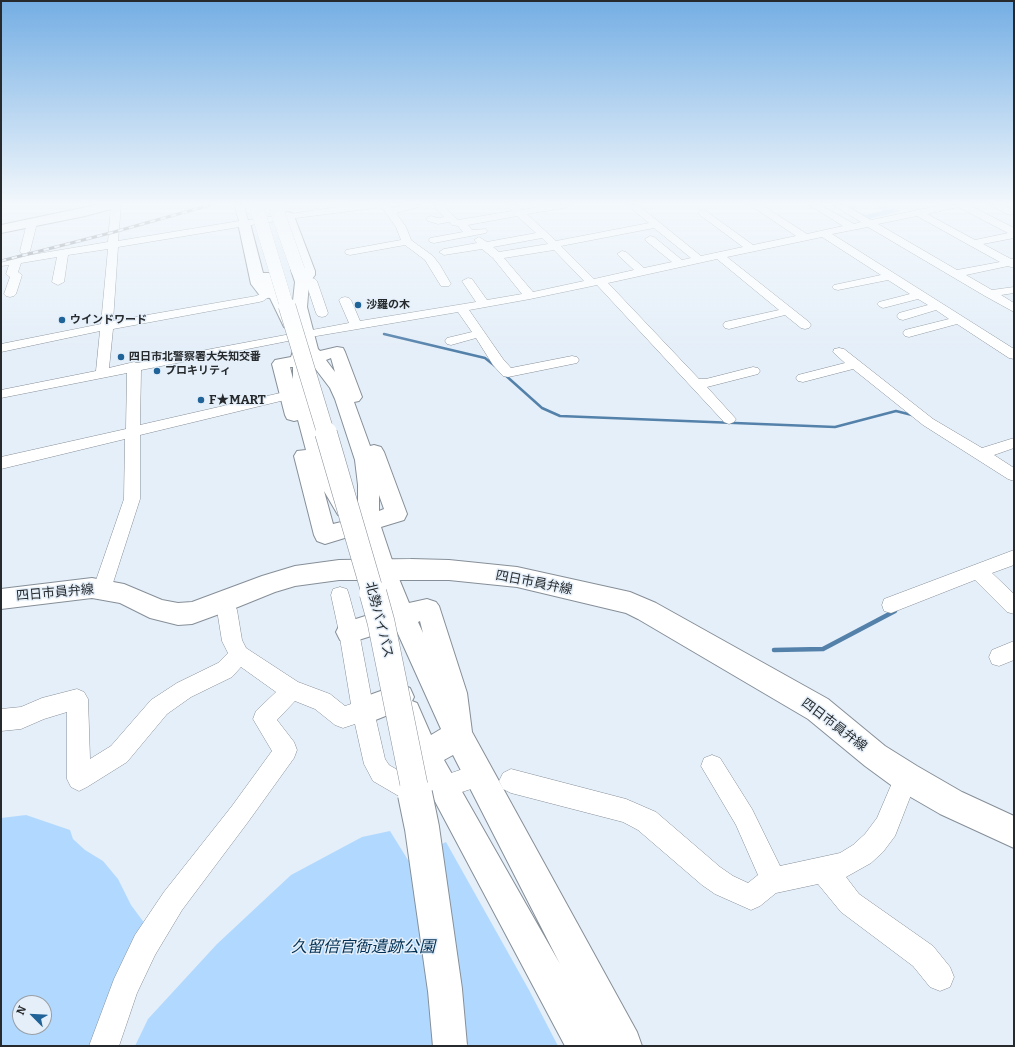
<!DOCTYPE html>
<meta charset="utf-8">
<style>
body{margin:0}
#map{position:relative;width:1015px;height:1047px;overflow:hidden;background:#e5eff9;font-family:Bitter,serif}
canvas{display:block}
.frame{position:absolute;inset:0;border:2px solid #262a2d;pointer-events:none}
.north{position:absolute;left:12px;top:995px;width:40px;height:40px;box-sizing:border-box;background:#e5eff9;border:1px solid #99a0a7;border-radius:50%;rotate:294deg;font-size:11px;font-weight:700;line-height:16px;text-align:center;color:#262a2d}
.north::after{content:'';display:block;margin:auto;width:14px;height:18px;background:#206398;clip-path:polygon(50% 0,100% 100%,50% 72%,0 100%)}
</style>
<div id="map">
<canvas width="1015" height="1047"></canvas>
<div class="frame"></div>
<div class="north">N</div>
</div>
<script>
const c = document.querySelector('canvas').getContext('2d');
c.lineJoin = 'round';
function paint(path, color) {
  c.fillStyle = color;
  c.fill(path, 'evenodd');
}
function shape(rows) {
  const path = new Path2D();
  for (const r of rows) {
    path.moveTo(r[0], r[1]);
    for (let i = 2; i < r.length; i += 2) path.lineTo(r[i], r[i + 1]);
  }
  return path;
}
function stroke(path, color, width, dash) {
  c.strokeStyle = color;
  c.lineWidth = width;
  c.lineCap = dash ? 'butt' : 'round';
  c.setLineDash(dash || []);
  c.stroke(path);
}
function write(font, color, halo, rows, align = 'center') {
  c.font = font + ' Bitter,"Noto Sans JP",serif';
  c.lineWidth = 3;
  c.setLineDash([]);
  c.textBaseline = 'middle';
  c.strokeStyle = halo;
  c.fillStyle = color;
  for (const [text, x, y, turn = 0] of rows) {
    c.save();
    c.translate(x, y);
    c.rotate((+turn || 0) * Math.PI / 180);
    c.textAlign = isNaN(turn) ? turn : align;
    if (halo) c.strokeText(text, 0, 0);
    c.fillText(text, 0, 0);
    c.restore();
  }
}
paint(shape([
 [842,205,854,205,857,207,854,209,865,215,883,211,877,207,877,205,886,205,890,209,895,208,901,211,867,219],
 [26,815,70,830,73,839,85,850,103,861,118,879,131,905,148,928,94,1046,1,1046,1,818],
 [20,1003,44,1003,44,1027,20,1027],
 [390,831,408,860,446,842,529,990,558,1046,135,1046,148,1019,217,944,291,875,362,837]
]), '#b1d9ff');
stroke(shape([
 [384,334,485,358,495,366],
 [504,374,542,408,560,416,835,427,896,411,912,415]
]), '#5381aa', 2.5);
stroke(shape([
 [774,650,823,649,895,611]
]), '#5381aa', 4.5);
const minor = shape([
 [111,205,121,205,118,241,239,221,234,205,244,205,248,220,351,205,380,205,375,208,288,219,118,247,113,321,256,296,267,291,271,292,273,294,263,301,259,302,113,329,109,368,134,362,137,363,349,323,339,300,341,298,345,297,349,298,351,300,360,321,476,302,462,281,468,278,472,279,487,300,522,294,493,258,482,249,444,255,439,252,444,249,477,243,474,240,479,237,487,242,536,233,517,216,468,225,472,230,486,229,487,231,486,233,434,243,430,242,429,240,430,238,463,232,458,226,452,225,449,222,438,224,428,221,426,219,428,217,431,216,438,218,444,217,433,205,443,205,458,220,512,211,506,205,517,205,522,210,547,205,569,205,564,208,527,214,556,241,649,223,627,205,638,205,701,256,743,247,700,215,698,213,700,211,703,210,706,211,753,245,796,236,750,205,762,205,807,234,843,226,809,205,821,205,854,224,861,222,833,205,845,205,871,220,941,205,969,205,1014,228,1014,238,983,244,1011,259,1014,259,1014,268,1008,266,966,275,992,290,1014,287,1014,293,1001,295,1014,303,1014,312,985,296,868,227,832,234,1014,349,1014,359,1009,358,957,324,909,337,905,336,903,333,905,330,949,319,936,310,903,320,899,319,897,316,899,313,928,305,918,299,883,308,879,306,877,304,879,302,910,294,888,280,838,290,834,289,832,287,834,285,881,275,822,237,727,257,809,322,811,325,809,328,805,329,801,328,785,315,729,329,725,328,723,325,725,322,779,310,717,259,608,283,699,379,706,379,753,367,758,368,760,371,758,374,707,387,736,419,734,422,729,424,724,422,597,285,530,299,469,310,503,359,511,368,572,356,577,357,579,360,577,363,572,364,508,377,503,376,493,365,476,338,451,345,447,344,445,341,447,338,472,332,458,312,293,340,141,370,140,425,289,391,294,392,296,395,294,398,289,399,140,435,140,499,111,589,109,595,102,597,95,595,93,589,124,499,125,439,1,469,1,457,126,429,127,373,1,398,1,390,96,371,100,331,1,352,1,344,101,324,108,249,68,255,64,282,58,285,52,282,57,257,21,263,18,272,22,275,16,294,14,296,10,297,6,296,4,294,10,277,6,274,9,265,1,266,1,260,108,242,111,205],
 [958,207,1008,233,975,240,927,214,958,207],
 [917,216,969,245,1000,262,957,270,878,224,917,216],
 [654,228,691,258,682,260,654,237,650,236,645,239,646,241,672,262,644,268,626,252,622,251,617,254,634,270,594,279,561,246,654,228],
 [542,238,548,244,499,252,493,247,542,238],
 [554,250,584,281,533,292,504,258,554,250],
 [380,205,390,205,392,208,404,205,421,205,419,207,396,213,406,227,411,240,433,256,440,265,451,284,449,286,441,286,425,260,405,245,350,255,346,254,345,252,346,250,401,240,396,227,380,205],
 [990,205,1003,205,1013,210,1014,213,1010,215,1007,214,990,205],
 [32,220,37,223,30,251,25,254,21,253,20,251,27,223,32,220],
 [306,276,315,279,317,281,328,313,326,316,322,317,318,316,316,313,306,283,300,279,306,276],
 [839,348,844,349,933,419,982,448,1014,438,1014,448,994,455,1014,468,1014,481,1008,479,923,425,853,369,803,382,798,381,796,378,798,375,845,363,833,352,834,349,839,348],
 [1014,550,1014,565,992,573,1014,594,1014,614,1007,612,975,580,891,613,884,611,882,605,884,599,1014,550],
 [340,587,347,589,349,595,359,632,374,711,385,759,389,765,401,772,423,773,431,777,435,785,431,793,423,797,397,795,373,781,364,764,355,724,343,728,335,725,315,709,295,701,277,720,294,742,297,750,294,758,248,822,182,910,155,955,137,993,119,1046,89,1046,114,979,135,935,164,892,232,806,272,751,253,719,256,711,276,692,241,667,232,677,191,697,167,714,127,762,87,787,79,791,71,787,67,779,67,712,44,719,21,729,1,731,1,709,21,707,42,698,77,689,84,692,88,699,90,759,111,746,151,700,177,683,218,663,228,653,222,641,217,610,215,602,217,596,224,594,231,596,233,602,237,610,242,640,246,648,298,682,330,694,345,706,351,704,339,632,331,595,333,589,340,587],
 [1014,641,1014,660,999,666,992,664,989,657,992,650,1014,641],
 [712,755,720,758,752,809,780,866,840,853,853,845,865,834,877,818,898,769,906,765,914,769,918,777,895,836,883,852,871,863,846,877,859,894,933,946,950,967,954,977,950,987,940,991,930,987,913,966,841,912,818,884,776,893,760,906,751,910,715,894,702,885,638,830,623,822,511,793,503,789,499,781,503,773,511,769,626,799,656,812,720,867,733,876,748,883,758,875,736,825,701,766,704,758,712,755],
 [466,768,474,772,478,780,474,788,459,793,451,789,447,781,451,773,466,768]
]);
const major = shape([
 [96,205,117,205,115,208,85,216,1,233,1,225,96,205],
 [411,559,449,560,517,567,630,592,656,603,828,699,885,746,917,766,962,792,1014,816,1014,848,940,814,895,788,865,766,808,719,638,619,626,613,517,587,449,580,339,580,295,586,275,592,233,609,192,624,178,625,150,618,120,603,92,598,1,609,1,589,92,578,124,584,162,600,178,603,192,602,262,576,295,566,339,560,411,559]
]);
const highway = shape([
 [288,212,292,213,294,216,315,271,315,275,309,283,307,307,318,349,320,351,337,347,343,348,345,352,362,397,359,401,354,402,370,446,374,445,381,447,384,452,407,514,404,520,381,527,395,569,409,603,427,599,436,602,439,606,467,693,472,732,637,1032,642,1046,565,1046,413,760,393,713,363,725,353,721,349,711,353,701,400,684,410,688,414,697,412,701,417,703,431,735,441,729,390,616,371,569,361,533,325,544,317,541,314,535,294,456,297,451,306,450,298,420,294,421,287,419,285,415,272,364,275,360,291,357,293,351,303,351,296,327,290,329,284,327,270,298,261,297,251,284,238,223,240,220,244,219,248,220,250,223,263,273,272,273,292,310,295,282,291,270,293,267,299,266,282,216,284,213,288,212],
 [331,358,335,372,326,360,331,358],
 [308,359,330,388,335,399,355,460,358,485,358,518,333,524,324,491,338,515,346,517,354,515,357,509,335,474,320,433,312,404,311,371,308,359],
 [290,367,293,367,293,379,290,367],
 [379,495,384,509,379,511,379,495],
 [420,621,423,633,418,622,420,621],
 [453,755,560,964,444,760,453,755],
 [378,612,387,615,391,623,387,631,349,643,340,640,336,632,340,624,378,612]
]);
stroke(minor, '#868f98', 1);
stroke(major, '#868f98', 2);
stroke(highway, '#868f98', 2);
paint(minor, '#fff');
paint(major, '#fff');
paint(highway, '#fff');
const rail = shape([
 [1,261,114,232,210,205]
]);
stroke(rail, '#7c8389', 3);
stroke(rail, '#e5eff9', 2, [5.5]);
const highwayBridgeFar4 = shape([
 [256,205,287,307],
 [275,205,298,270]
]);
const highwayBridgeFar3 = shape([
 [287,306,326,434]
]);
const highwayBridgeFar2 = shape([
 [326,433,373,594]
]);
const highwayBridgeFar1 = shape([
 [373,593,381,622,416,795]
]);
const highwayBridge = shape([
 [415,794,422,828,445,990,450,1046]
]);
stroke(highwayBridgeFar4, '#868f98', 14, []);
stroke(highwayBridgeFar3, '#868f98', 18, []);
stroke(highwayBridgeFar2, '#868f98', 23, []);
stroke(highwayBridgeFar1, '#868f98', 28, []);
stroke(highwayBridge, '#868f98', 36, []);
stroke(highwayBridgeFar4, '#fff', 14);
stroke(highwayBridgeFar3, '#fff', 17);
stroke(highwayBridgeFar2, '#fff', 22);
stroke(highwayBridgeFar1, '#fff', 27);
stroke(highwayBridge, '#fff', 34);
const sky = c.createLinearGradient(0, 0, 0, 352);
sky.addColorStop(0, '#74aee4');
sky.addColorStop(0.58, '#f3f8fc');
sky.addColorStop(1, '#f3f8fc00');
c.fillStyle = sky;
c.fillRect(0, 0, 1015, 352);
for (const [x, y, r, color] of [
 [358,305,4,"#206398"],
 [62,320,4,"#206398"],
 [121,357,4,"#206398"],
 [157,371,4,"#206398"],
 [201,400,4,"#206398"]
]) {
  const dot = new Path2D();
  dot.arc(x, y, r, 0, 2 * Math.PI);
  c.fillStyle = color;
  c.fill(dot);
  stroke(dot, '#e5eff9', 1.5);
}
write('bold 11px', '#262a2d', '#e5eff9', [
 ["沙羅の木",366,305],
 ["ウインドワード",70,320],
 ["四日市北警察署大矢知交番",129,357],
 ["プロキリティ",165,371]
], 'left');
write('bold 13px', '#262a2d', '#e5eff9', [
 ["F★MART",209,400]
], 'left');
write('13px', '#262a2d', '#e5eff9', [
 ["四日市員弁線",534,583,11],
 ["四日市員弁線",55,593,-5],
 ["北勢バイパス",379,620,76],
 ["四日市員弁線",834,725,37]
]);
write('italic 16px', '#003055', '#e5eff9', [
 ["久留倍官衙遺跡公園",363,948]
]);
</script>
